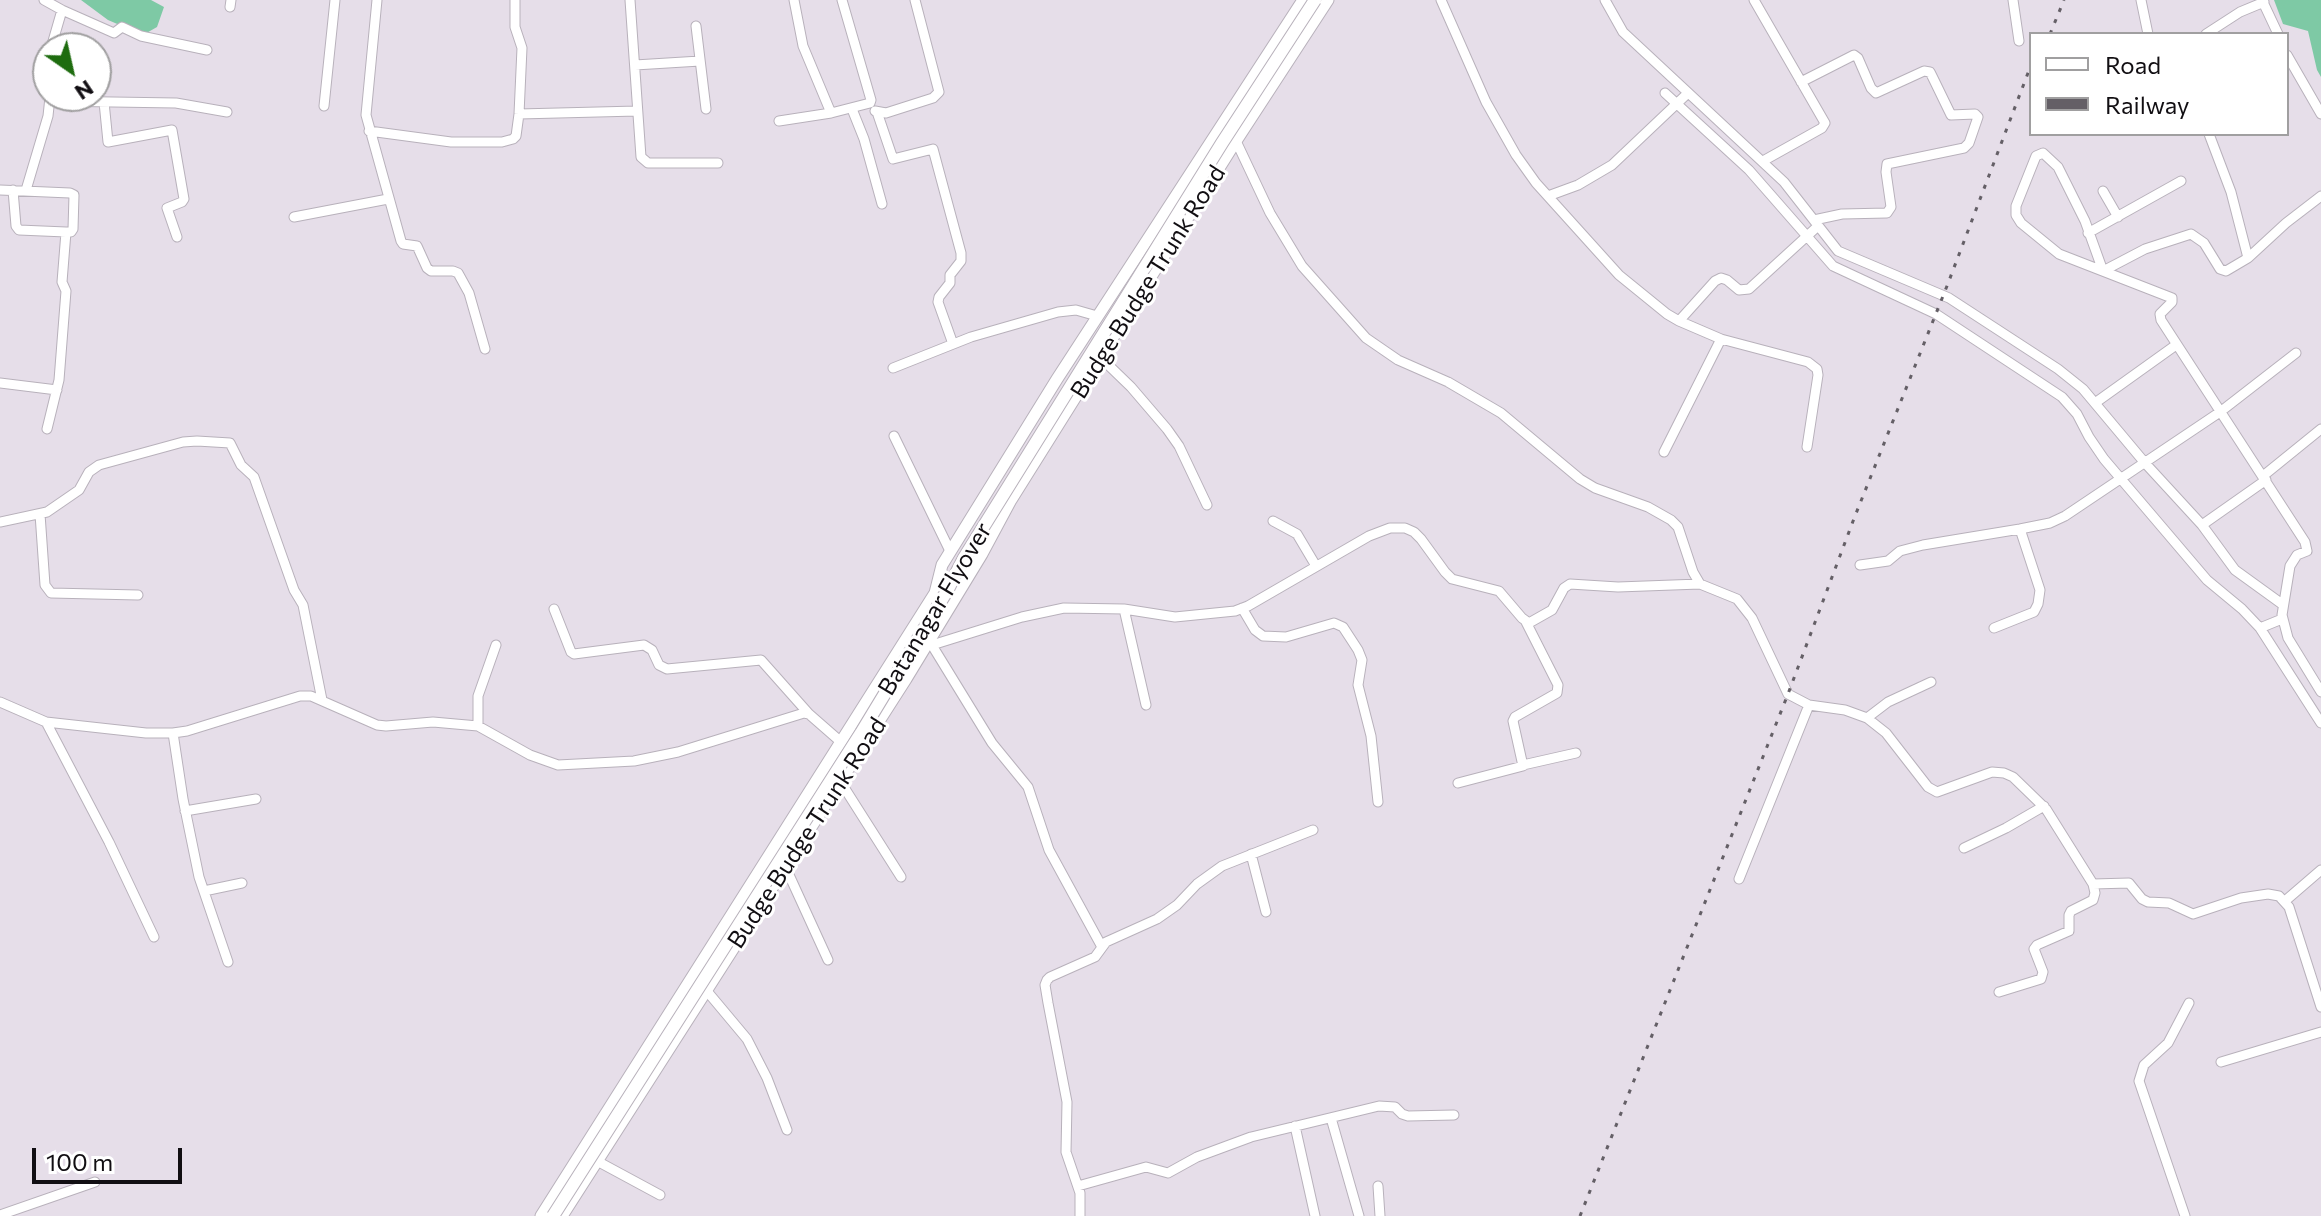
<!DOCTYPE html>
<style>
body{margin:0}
#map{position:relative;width:2321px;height:1216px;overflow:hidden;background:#e6dee9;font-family:Commissioner,sans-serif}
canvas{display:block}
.legend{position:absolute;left:2029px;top:32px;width:260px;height:104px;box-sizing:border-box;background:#fff;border:2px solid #a09fa0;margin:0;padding:10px 14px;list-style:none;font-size:24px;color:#110e12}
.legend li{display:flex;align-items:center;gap:16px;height:40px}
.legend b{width:40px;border:2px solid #a09fa0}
.north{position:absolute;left:32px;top:32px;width:80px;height:80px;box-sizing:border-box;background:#fff;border:2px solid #a09fa0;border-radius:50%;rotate:146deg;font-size:22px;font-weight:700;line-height:32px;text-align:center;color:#110e12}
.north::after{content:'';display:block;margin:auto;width:28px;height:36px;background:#1e6c0f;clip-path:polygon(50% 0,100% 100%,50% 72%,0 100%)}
.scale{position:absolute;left:32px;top:1148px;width:150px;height:36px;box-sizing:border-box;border:4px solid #110e12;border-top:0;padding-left:10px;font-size:24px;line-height:28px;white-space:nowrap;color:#110e12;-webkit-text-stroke:6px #fff;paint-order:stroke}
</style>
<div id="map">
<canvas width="2321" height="1216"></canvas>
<ul class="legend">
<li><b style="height:10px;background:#fff"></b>Road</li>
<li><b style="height:10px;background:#645f66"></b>Railway</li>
</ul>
<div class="north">N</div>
<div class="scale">100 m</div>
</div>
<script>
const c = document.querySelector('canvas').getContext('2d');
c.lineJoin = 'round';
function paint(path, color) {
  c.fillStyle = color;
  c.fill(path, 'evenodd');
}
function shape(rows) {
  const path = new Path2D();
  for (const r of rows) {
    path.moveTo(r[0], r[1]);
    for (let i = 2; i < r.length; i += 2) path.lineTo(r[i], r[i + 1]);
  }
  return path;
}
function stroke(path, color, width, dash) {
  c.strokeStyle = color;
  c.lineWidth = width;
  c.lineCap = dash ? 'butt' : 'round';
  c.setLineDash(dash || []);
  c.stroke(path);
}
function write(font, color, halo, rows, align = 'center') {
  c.font = font + ' Commissioner,sans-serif';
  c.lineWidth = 6;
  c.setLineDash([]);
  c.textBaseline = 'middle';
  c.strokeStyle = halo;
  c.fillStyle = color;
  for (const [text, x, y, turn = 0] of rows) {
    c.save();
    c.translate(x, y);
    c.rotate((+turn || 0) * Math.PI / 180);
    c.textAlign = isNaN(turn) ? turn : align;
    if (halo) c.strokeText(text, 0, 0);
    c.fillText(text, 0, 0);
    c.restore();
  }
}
paint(shape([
 [81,0,151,0,164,7,157,27,143,35,108,20],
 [2274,0,2321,0,2321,77,2317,70,2308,31,2283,24]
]), '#7ec9a5');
const minor = shape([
 [44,0,62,10,51,48],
 [377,0,366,115,401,241,403,244,417,246,427,268,431,271,453,271,458,273,469,293,485,349],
 [630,0,641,157,648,163,718,163],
 [794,0,803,46,831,113],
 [1441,0,1486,102,1516,155,1536,183,1619,275,1667,314,1679,321,1721,339,1808,362,1817,369,1818,375,1807,447],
 [1605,0,1623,32,1784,182,1838,251,1949,298,2058,369,2083,389,2145,463,2202,525,2235,570,2282,604],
 [1754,0,1825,123,1822,128,1763,161],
 [2013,0,2019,41],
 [2141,0,2148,34],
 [2262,0,2278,34],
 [230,7,231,0],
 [62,10,114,33,122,27,141,36,207,50],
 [696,26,706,109],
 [2206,34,2240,12,2264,2],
 [2287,55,2321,114],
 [635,65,700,61],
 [1801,82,1854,55,1858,58,1871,88,1876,93,1924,71,1930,72,1933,78,1951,115,1975,114,1978,117,1969,143,1964,148,1887,164,1886,172,1891,207,1887,213,1842,214,1814,220],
 [1665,93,1749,170,1833,266,1936,314,2062,397,2077,414,2089,437,2104,459,2207,580,2242,609,2260,628,2282,619],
 [50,101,176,103,227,112],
 [104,102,108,142,172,130,184,199,182,202,167,208,177,237],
 [324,106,335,0],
 [852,109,864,139,882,204],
 [875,111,886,113,933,98,939,92,915,0],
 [877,112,893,159,933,149,961,253,961,261,950,275,950,283,939,297,938,302,953,344],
 [519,114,637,111],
 [779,121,831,113,870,103,871,100,842,0],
 [369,131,451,142,502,142,513,139,516,136,519,114,522,48,515,27,515,0],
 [2209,134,2231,192,2248,258],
 [1236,141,1270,213,1302,266,1366,338,1398,360,1448,382,1501,413,1580,479,1595,488,1648,507,1671,520,1678,527,1693,572,1700,584,1737,599,1752,618,1788,694,1809,705,1845,710,1867,718,1886,733,1928,787,1937,792,1992,772,2004,773,2013,777,2046,809,2093,884,2129,883,2142,899,2148,902,2169,903,2193,914,2241,898,2268,894,2279,896,2289,907,2321,1007],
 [0,190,70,193,74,195,73,229,71,232,66,232,62,282,66,291,59,380,47,429],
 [13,190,16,226,19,230,66,232],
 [26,190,48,116,50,97],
 [2103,191,2118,217],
 [1548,196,1578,185,1612,165,1688,93],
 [2321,196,2286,223,2248,258,2226,271,2220,269,2204,243,2191,234,2145,249,2103,271,2085,221,2058,167,2043,153,2036,156,2016,206,2016,215,2021,223,2059,254,2172,298,2172,302,2160,314,2161,320,2305,542,2307,551,2297,555,2290,566,2282,615,2288,638,2321,692],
 [294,217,388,199],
 [2088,233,2181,181],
 [1679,321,1715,281,1721,278,1727,280,1739,290,1749,289,1818,226],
 [1100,357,1131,387,1167,429,1179,446,1207,505],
 [893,368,971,337,1058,312,1076,310,1097,316],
 [0,383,57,390],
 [2095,403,2176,345],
 [894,436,950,551],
 [1664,452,1721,339],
 [2263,476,2321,429],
 [40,514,45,585,51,593,138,595],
 [1273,521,1297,534,1316,566],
 [0,522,47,512,79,490,89,472,99,465,183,442,197,441,230,443,241,465,254,477,294,590,303,605,322,700],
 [2202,525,2266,480],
 [1860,565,1888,561,1900,551,1923,545,2020,529,2050,523,2065,516,2220,412,2296,353],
 [1242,608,1255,630,1263,636,1286,637,1334,623,1343,627,1358,650,1362,660,1358,685,1371,736,1378,802],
 [554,609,571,652,574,654,644,645,652,650,659,665,667,669,761,660,809,714],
 [1124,609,1146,705],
 [1994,628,2034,612,2038,604,2040,590,2020,529],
 [2260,628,2321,723],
 [930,642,992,743,1028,787,1049,850,1102,947],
 [932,645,1022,617,1064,608,1124,609,1175,617,1235,611,1248,606,1369,536,1390,528,1405,528,1414,532,1421,539,1445,572,1452,579,1499,591,1522,618,1529,623,1552,610,1564,588,1570,584,1618,587,1700,584],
 [0,702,46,722,146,733,173,733,187,731,300,696,311,696,377,725,386,726,433,722,478,726,530,755,558,765,634,761,678,752,804,713,809,714,841,742],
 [1867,718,1888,702,1931,682],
 [46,722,109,842,154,937],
 [478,726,478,696,496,645],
 [173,733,183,799,199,877,228,962],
 [1523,765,1576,753],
 [840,781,901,877],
 [1458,783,1523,766,1513,721,1515,717,1557,693,1558,685,1526,622],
 [185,811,256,799],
 [1964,848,2006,828,2044,806],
 [1251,854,1266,912],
 [785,866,828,960],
 [1739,879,1809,705],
 [204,891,242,883],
 [2285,901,2321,870],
 [706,990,747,1039,767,1078,787,1130],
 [1999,992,2041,979,2043,972,2034,949,2037,945,2069,931,2069,915,2071,911,2093,900,2095,893,2093,884],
 [2221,1062,2321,1032],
 [1331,1118,1359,1216],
 [1295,1126,1315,1216],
 [597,1161,660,1195],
 [1078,1186,1146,1167,1168,1173,1197,1157,1251,1137,1379,1106,1395,1107,1402,1114,1408,1116,1454,1115],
 [1378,1186,1380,1216],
 [0,1215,95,1182],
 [1080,1216,1080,1193,1066,1152,1067,1102,1048,1003,1045,985,1047,980,1050,977,1095,957,1106,942,1157,919,1177,905,1197,884,1222,866,1313,830],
 [2185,1216,2139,1081,2144,1065,2168,1043,2189,1003]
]);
const tertiary = shape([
 [541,1216,935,593,942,565,1057,379,1303,0],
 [562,1216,906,679,982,554,1011,500,1236,141,1328,0]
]);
stroke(minor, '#b8b1bb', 11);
stroke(tertiary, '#b8b1bb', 13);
stroke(minor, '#fff', 9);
stroke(tertiary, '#fff', 11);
stroke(shape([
 [2050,34,2064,0],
 [1580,1216,1788,694,1855,516,1947,286,2031,65]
]), '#645f66', 3, [4, 8]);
const secondaryBridge = shape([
 [553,1216,861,733,947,591,964,558,1222,143,1315,0]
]);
stroke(secondaryBridge, '#b8b1bb', 14, []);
stroke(secondaryBridge, '#fff', 12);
write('24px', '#110e12', '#fff', [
 ["Budge Budge Trunk Road",1148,282,-58],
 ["Batanagar Flyover",935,609,-59],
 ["Budge Budge Trunk Road",807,833,-57]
]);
</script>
